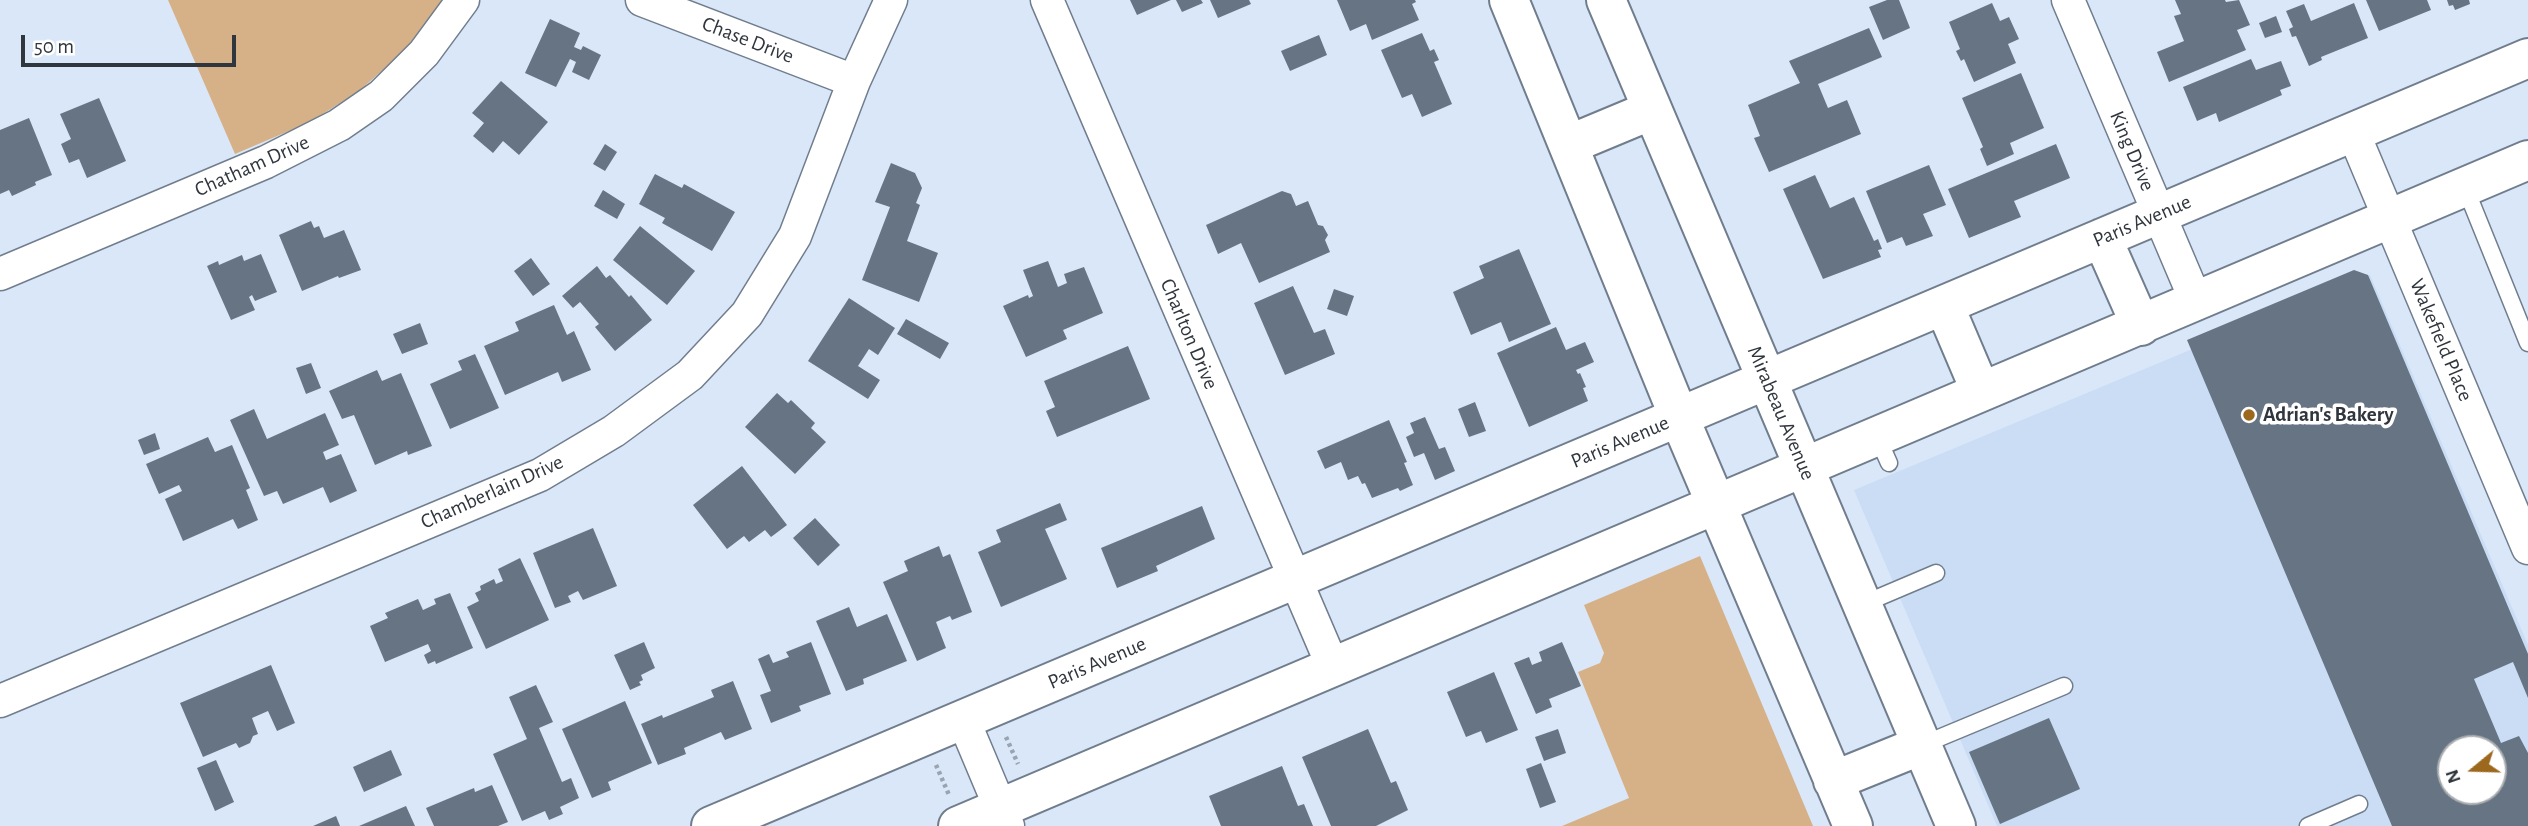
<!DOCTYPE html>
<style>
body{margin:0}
#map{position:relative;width:2528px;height:826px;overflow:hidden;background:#d9e7f9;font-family:"Alegreya Sans",sans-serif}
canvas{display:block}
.north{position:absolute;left:2437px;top:735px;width:70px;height:70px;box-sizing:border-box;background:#fff;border:2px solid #acafb1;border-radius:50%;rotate:251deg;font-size:19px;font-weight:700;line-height:28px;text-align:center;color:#30363d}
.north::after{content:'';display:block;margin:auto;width:24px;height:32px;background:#9b681e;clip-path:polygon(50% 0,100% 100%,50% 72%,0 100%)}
.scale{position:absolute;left:21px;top:35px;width:215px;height:32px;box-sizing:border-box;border:4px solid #30363d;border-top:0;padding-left:9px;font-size:21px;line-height:24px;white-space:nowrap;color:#30363d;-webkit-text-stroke:5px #fff;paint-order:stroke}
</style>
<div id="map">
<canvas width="2528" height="826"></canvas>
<div class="north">N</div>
<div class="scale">50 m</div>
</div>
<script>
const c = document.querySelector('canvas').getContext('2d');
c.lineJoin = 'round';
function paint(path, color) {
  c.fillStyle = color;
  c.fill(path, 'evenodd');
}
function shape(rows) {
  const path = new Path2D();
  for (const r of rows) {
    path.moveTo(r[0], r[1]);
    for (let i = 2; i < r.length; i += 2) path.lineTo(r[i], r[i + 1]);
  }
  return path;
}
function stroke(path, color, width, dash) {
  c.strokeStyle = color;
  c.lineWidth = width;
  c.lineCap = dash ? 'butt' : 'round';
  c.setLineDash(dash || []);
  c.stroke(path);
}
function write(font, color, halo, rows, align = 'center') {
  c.font = font + ' "Alegreya Sans",sans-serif';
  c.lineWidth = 7;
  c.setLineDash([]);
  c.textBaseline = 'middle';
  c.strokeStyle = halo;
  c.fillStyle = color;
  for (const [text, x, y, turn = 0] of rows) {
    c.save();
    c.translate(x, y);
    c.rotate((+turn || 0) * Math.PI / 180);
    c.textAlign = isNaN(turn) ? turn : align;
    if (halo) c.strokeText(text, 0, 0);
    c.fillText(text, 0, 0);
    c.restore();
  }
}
paint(shape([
 [2370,275,2528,645,2528,826,1997,826,1854,490],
 [2451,749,2493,749,2493,791,2451,791]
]), '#caddf5');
paint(shape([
 [168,0,444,0,403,52,359,91,310,122,235,154],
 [1700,556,1813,826,1562,826,1629,798,1578,672,1600,663,1604,653,1584,605]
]), '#d6b187');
paint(shape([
 [1130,0,1171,0,1137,15],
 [1176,0,1201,0,1203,3,1182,12],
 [1210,0,1249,0,1251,4,1218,18],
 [1337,0,1415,0,1416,2,1412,4,1419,20,1372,40,1366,24,1350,31],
 [1887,0,1899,0,1910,28,1883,40,1869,7],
 [2175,0,2225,0,2226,2,2239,0,2250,25,2237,30,2246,50,2169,82,2157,52,2184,41,2174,16,2181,14],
 [2366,0,2427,0,2431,10,2379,31],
 [2447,0,2469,0,2470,4,2455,10,2453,5,2449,6],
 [1992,3,2000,21,2009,17,2019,39,2008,44,2016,63,1974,82,1964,59,1961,61,1956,51,1960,49,1949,22],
 [2354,3,2368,38,2321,57,2322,60,2309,66,2296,36,2292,37,2289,29,2293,27,2286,11,2304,4,2311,21],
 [2276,16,2282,32,2265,38,2259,23],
 [550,19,580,33,574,47,581,50,583,46,601,55,589,80,572,72,576,62,570,59,556,87,525,73],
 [1869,28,1882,57,1818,84,1828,108,1847,100,1861,134,1769,172,1754,138,1760,136,1748,105,1800,83,1789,61],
 [1422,33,1430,51,1434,49,1439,60,1434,62,1452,104,1422,117,1412,94,1402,98,1381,50],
 [1319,35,1327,55,1290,71,1281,51],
 [2251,59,2256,70,2281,61,2291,86,2280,90,2282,95,2219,122,2216,113,2197,121,2183,87],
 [2021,73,2044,128,2010,143,2014,154,1987,166,1980,149,1983,147,1962,98],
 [501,81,548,122,519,155,503,141,493,153,473,136,484,123,472,113],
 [99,98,126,161,87,178,79,159,69,163,61,144,71,139,60,114],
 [29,118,52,175,35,182,36,185,12,196,9,190,0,194,0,130],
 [605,144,617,152,605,171,593,164],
 [2056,144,2070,178,2014,201,2021,217,1969,238,1948,189],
 [891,163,915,173,922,188,916,203,920,205,907,241,938,253,919,302,862,280,890,207,875,202],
 [1929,165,1946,205,1923,214,1933,236,1906,246,1902,237,1887,243,1866,191],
 [655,174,682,188,684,184,735,212,712,251,662,223,665,218,639,204],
 [1815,175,1830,208,1854,197,1874,241,1878,239,1882,249,1878,250,1881,257,1823,279,1783,189],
 [603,190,625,204,617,219,594,206],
 [1282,191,1291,194,1296,206,1308,201,1318,225,1323,226,1328,235,1325,240,1330,252,1259,283,1241,243,1218,254,1206,225],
 [311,221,314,228,319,226,324,238,344,230,361,270,339,278,338,276,302,291,279,235],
 [640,226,695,271,667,305,613,260],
 [1519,249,1551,324,1509,342,1501,322,1471,335,1453,292,1484,278,1479,266],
 [261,254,277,292,255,301,252,295,249,297,255,310,231,320,207,266,218,261,219,265,242,255,244,261],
 [531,258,550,284,533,296,514,271],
 [1048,261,1058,287,1067,283,1064,274,1084,267,1103,313,1063,330,1067,339,1026,357,1003,306,1028,295,1029,298,1033,296,1023,270],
 [597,266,606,278,610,275,629,297,631,295,652,320,615,351,595,327,599,324,580,302,573,308,562,296],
 [2354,270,2368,275,2528,654,2528,698,2513,662,2474,679,2501,743,2519,736,2528,753,2528,826,2392,826,2187,340],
 [2451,749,2493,749,2493,791,2451,791],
 [1293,286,1314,333,1325,329,1335,354,1285,375,1254,303],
 [1334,289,1354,296,1347,316,1327,309],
 [849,298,895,328,878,355,869,349,858,366,880,380,868,399,808,361],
 [554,305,567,335,574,331,591,370,562,382,558,372,505,395,484,346,519,331,515,322],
 [906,319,949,343,940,359,897,334],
 [420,323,428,344,402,354,393,334],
 [1556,327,1566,350,1585,342,1594,362,1576,370,1578,374,1580,373,1586,387,1583,388,1588,401,1529,427,1497,353],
 [1128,346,1150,399,1057,437,1046,411,1055,407,1044,381],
 [475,354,499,408,450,429,430,384,462,370,458,361],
 [311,363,321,388,306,394,296,368],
 [377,370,382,381,401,373,432,446,408,455,407,451,375,465,354,415,342,419,329,391],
 [777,393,788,403,791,400,815,423,811,428,826,442,795,474,745,427],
 [1475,402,1486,431,1469,437,1458,409],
 [254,409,267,439,325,413,339,445,323,452,326,460,341,454,357,491,330,503,323,487,283,504,277,491,264,496,230,420],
 [1425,417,1439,449,1445,447,1455,471,1435,480,1424,453,1414,457,1406,437,1414,433,1410,423],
 [1389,420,1407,462,1404,463,1413,485,1400,491,1398,488,1372,498,1365,483,1362,484,1358,476,1348,480,1341,462,1325,469,1317,451],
 [155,433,160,449,144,455,138,440],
 [208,437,215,452,232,445,250,488,246,490,258,520,238,529,233,519,183,541,165,499,182,491,179,485,159,494,146,464],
 [742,466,787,525,771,537,765,530,749,542,744,536,727,549,693,505],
 [1060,503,1067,520,1045,529,1067,579,1001,607,978,552,1001,542,996,530],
 [1202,506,1215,539,1156,566,1158,571,1117,588,1101,548],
 [815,518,840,545,818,566,793,538],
 [593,528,617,586,583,600,578,591,568,596,571,602,555,608,533,553],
 [939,546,943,557,950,554,972,612,952,620,950,616,936,622,946,648,917,661,883,582,908,571,904,561],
 [520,558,549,620,486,649,467,607,479,601,475,593,481,590,480,586,494,579,496,584,503,581,498,569],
 [450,593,473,648,436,664,435,661,428,664,424,655,431,651,428,644,385,662,370,626,388,618,385,613,418,599,423,610,436,604,434,599],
 [849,607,857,627,887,614,907,661,863,679,864,684,846,691,816,621],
 [644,642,655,668,641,675,643,680,639,682,641,685,630,690,614,655],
 [811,642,831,694,799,706,801,711,771,723,760,695,771,691,758,659,769,654,773,663,789,657,786,652],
 [1562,642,1581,686,1549,699,1552,707,1536,714,1514,663,1529,657,1532,665,1542,661,1539,652],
 [271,665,295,723,277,731,268,711,252,718,258,734,253,736,250,743,239,748,236,743,203,757,180,703],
 [1494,672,1518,730,1486,743,1481,731,1466,737,1447,692],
 [733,681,752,729,725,740,721,732,684,748,686,754,658,765,641,724,662,715,663,718,714,697,711,690],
 [536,685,553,722,539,728,562,782,571,778,579,798,560,807,563,814,549,820,545,811,522,821,493,754,527,739,509,697],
 [625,701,652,763,608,782,611,790,592,798,562,729],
 [2049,718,2080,789,2000,824,1969,752],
 [1368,729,1391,783,1396,781,1408,810,1376,826,1331,826,1302,757],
 [1558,729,1566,753,1544,761,1535,737],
 [391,750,402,775,364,792,353,767],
 [216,760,234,802,215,811,197,768],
 [1541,763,1556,802,1540,808,1526,769],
 [1282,766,1298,806,1304,804,1313,826,1221,826,1209,796],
 [492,785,508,822,498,826,434,826,426,808,474,788,475,792],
 [406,806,415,826,359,826],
 [336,816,340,826,313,826]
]), '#677484');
const service = shape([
 [2465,187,2528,343],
 [1877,436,1889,463],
 [1863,604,1936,573],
 [1922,745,2064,686],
 [2308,826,2359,804]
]);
const minor = shape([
 [642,0,854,81],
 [1047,0,1333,667],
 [2068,0,2196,301],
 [2353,132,2528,548],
 [0,274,266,162,339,125,381,96,424,53,463,0],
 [0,701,540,475,614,431,690,375,747,314,795,236,854,81,891,0],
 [963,719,1008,826]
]);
const tertiary = shape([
 [1509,0,1679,417,1853,826],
 [1606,0,1956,826],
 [1568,145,1652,110],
 [2102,238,2141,326],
 [1944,305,1981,392],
 [1833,781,1922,745],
 [711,826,2528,58],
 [958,826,2528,160]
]);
stroke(service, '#707d8d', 19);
stroke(minor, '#707d8d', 35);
stroke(tertiary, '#707d8d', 42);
stroke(shape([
 [1006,737,1018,764],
 [936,765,949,795]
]), '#99a4b1', 4.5, [3.5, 3.5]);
stroke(service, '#fff', 16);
stroke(minor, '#fff', 32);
stroke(tertiary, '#fff', 38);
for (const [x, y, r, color] of [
 [2249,415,7,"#9b681e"]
]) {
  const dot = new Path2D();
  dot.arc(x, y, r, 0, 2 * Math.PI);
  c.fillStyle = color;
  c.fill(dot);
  stroke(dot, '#fff', 2.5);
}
write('21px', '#30363d', '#fff', [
 ["Chase Drive",748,40,21],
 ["King Drive",2132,151,67],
 ["Chatham Drive",252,166,-24],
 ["Paris Avenue",2142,221,-23],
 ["Charlton Drive",1189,334,67],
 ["Wakefield Place",2441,340,67],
 ["Mirabeau Avenue",1781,413,67],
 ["Paris Avenue",1620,442,-23],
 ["Chamberlain Drive",492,492,-24],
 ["Paris Avenue",1097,663,-23]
]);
write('bold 21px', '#30363d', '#fff', [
 ["Adrian's Bakery",2263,415]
], 'left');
</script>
